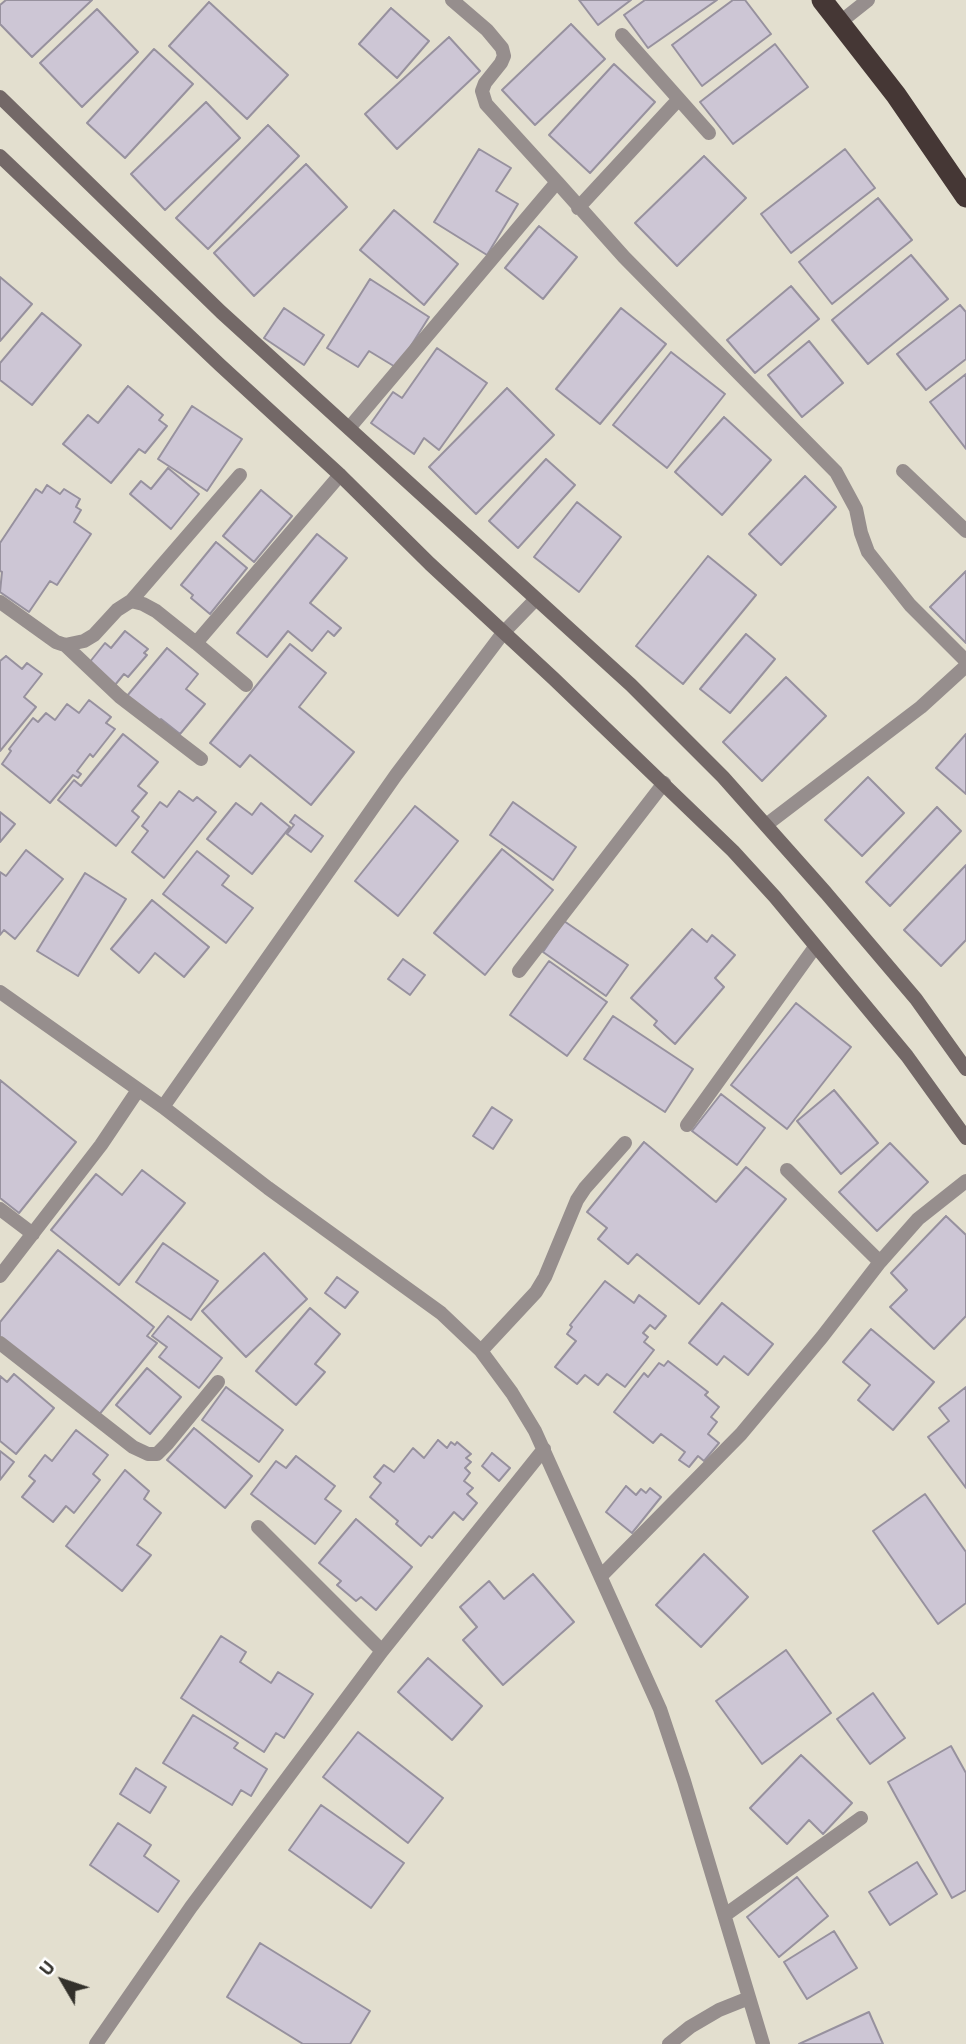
<!DOCTYPE html>
<style>
body{margin:0}
#map{position:relative;width:966px;height:2044px;overflow:hidden;background:#e3dfcf;font-family:"Titillium Web",sans-serif}
canvas{display:block}
.north{position:absolute;left:28px;top:1946px;width:70px;height:70px;-webkit-text-stroke:5px #fff;paint-order:stroke;rotate:309deg;font-size:19px;font-weight:700;line-height:28px;text-align:center;color:#33312b}
.north::after{content:'';display:block;margin:auto;width:24px;height:32px;background:#33312b;clip-path:polygon(50% 0,100% 100%,50% 72%,0 100%)}
</style>
<div id="map">
<canvas width="966" height="2044"></canvas>
<div class="north">U</div>
</div>
<script>
const c = document.querySelector('canvas').getContext('2d');
c.lineJoin = 'round';
function paint(path, color) {
  c.fillStyle = color;
  c.fill(path, 'evenodd');
}
function shape(rows) {
  const path = new Path2D();
  for (const r of rows) {
    path.moveTo(r[0], r[1]);
    for (let i = 2; i < r.length; i += 2) path.lineTo(r[i], r[i + 1]);
  }
  return path;
}
function stroke(path, color, width, dash) {
  c.strokeStyle = color;
  c.lineWidth = width;
  c.lineCap = dash ? 'butt' : 'round';
  c.setLineDash(dash || []);
  c.stroke(path);
}
const building = shape([
 [6,0,92,0,32,57,0,24,0,5,6,0],
 [579,0,631,0,598,25,579,0],
 [645,0,717,0,648,48,624,15,645,0],
 [733,0,745,0,771,34,702,86,672,45,733,0],
 [209,2,288,75,247,119,169,46,209,2],
 [391,8,429,41,397,78,359,44,391,8],
 [97,9,138,52,82,107,40,63,97,9],
 [571,24,605,59,535,125,502,90,571,24],
 [449,37,480,71,397,149,365,114,449,37],
 [775,44,808,87,733,144,700,102,775,44],
 [154,49,193,84,125,158,87,123,154,49],
 [614,64,655,102,590,173,549,135,614,64],
 [206,102,240,138,165,210,131,174,206,102],
 [268,125,299,156,208,249,176,218,268,125],
 [479,149,511,168,496,191,518,204,487,255,434,222,479,149],
 [845,149,875,188,791,253,761,214,845,149],
 [704,156,746,198,677,266,635,223,704,156],
 [306,164,347,207,254,296,214,253,306,164],
 [878,198,912,240,832,304,799,262,878,198],
 [394,210,458,264,424,305,360,250,394,210],
 [539,226,577,257,543,299,505,268,539,226],
 [911,255,948,299,868,364,832,320,911,255],
 [0,277,32,304,0,341,0,277],
 [370,279,429,317,397,368,369,351,358,367,327,348,370,279],
 [791,286,819,319,755,373,727,340,791,286],
 [960,305,966,312,966,359,926,390,897,354,960,305],
 [284,308,324,335,304,365,264,338,284,308],
 [621,308,666,344,600,424,556,389,621,308],
 [42,313,81,345,32,405,0,380,0,363,42,313],
 [809,341,843,383,802,417,768,375,809,341],
 [437,348,487,383,439,450,424,438,414,454,371,423,393,392,402,398,437,348],
 [671,352,725,394,667,468,613,425,671,352],
 [966,374,966,449,930,402,966,374],
 [128,386,163,415,159,420,167,426,145,453,139,449,111,483,63,444,88,415,98,423,128,386],
 [507,388,554,435,476,514,429,467,507,388],
 [192,406,242,439,207,491,158,459,192,406],
 [724,417,771,460,722,515,675,472,724,417],
 [546,459,575,485,518,548,489,521,546,459],
 [168,468,199,494,171,529,130,494,141,481,151,489,168,468],
 [805,476,836,507,781,565,749,534,805,476],
 [47,485,60,494,64,489,80,499,76,507,81,510,74,522,91,534,57,585,50,581,29,612,0,592,2,572,0,571,0,543,36,489,42,493,47,485],
 [261,490,292,516,254,562,223,536,261,490],
 [577,502,621,537,579,592,534,557,577,502],
 [317,534,347,558,310,603,341,628,334,636,328,631,312,651,288,631,267,657,237,633,317,534],
 [216,542,247,568,210,614,191,598,193,595,181,585,216,542],
 [708,556,756,595,683,684,636,646,708,556],
 [966,571,966,643,930,607,966,571],
 [125,631,148,649,144,653,147,655,128,677,124,674,115,685,89,663,105,643,111,648,125,631],
 [746,634,775,659,730,713,700,689,746,634],
 [290,644,326,673,299,707,354,752,311,805,250,755,240,767,210,743,290,644],
 [167,648,198,674,186,689,205,704,180,734,161,719,158,721,127,696,167,648],
 [6,656,22,669,27,663,42,674,24,697,36,707,0,751,0,661,6,656],
 [786,677,826,716,762,781,723,742,786,677],
 [89,700,111,717,106,723,115,729,93,757,90,754,77,771,81,774,78,778,73,775,50,803,2,764,11,751,9,749,33,718,38,722,46,713,55,720,67,704,79,713,89,700],
 [123,734,158,762,138,786,147,793,132,811,139,817,116,846,58,800,74,780,81,786,123,734],
 [966,734,966,794,936,768,966,734],
 [868,777,904,813,862,856,825,820,868,777],
 [179,791,193,801,197,797,216,812,164,878,132,852,148,831,142,826,160,802,167,807,179,791],
 [513,802,576,847,553,880,490,835,513,802],
 [236,803,252,815,261,803,290,827,252,874,207,839,236,803],
 [415,806,458,841,398,916,355,881,415,806],
 [937,807,961,831,890,906,866,882,937,807],
 [0,812,15,824,0,842,0,812],
 [295,815,323,836,311,852,287,834,294,825,290,822,295,815],
 [502,849,553,890,485,975,434,933,502,849],
 [26,850,63,879,15,939,4,930,0,935,0,872,6,876,26,850],
 [197,851,229,876,222,885,253,908,226,943,163,894,197,851],
 [966,865,966,940,941,966,904,930,966,865],
 [85,873,126,899,78,976,37,951,85,873],
 [152,900,209,947,184,977,155,953,139,973,111,949,152,900],
 [564,921,628,965,606,996,543,952,564,921],
 [692,929,707,942,712,935,735,955,715,978,724,987,675,1044,654,1025,657,1021,631,998,692,929],
 [403,959,425,975,410,995,388,979,403,959],
 [549,961,607,1002,567,1056,510,1015,549,961],
 [796,1003,851,1047,787,1129,731,1085,796,1003],
 [613,1016,693,1069,665,1112,584,1059,613,1016],
 [0,1080,76,1142,19,1213,0,1198,0,1080],
 [834,1090,878,1143,841,1174,797,1121,834,1090],
 [721,1094,765,1128,737,1165,692,1131,721,1094],
 [492,1107,512,1120,493,1149,473,1136,492,1107],
 [644,1142,716,1202,746,1167,786,1199,699,1304,637,1254,628,1264,598,1239,607,1228,587,1212,644,1142],
 [890,1143,928,1182,877,1231,839,1192,890,1143],
 [142,1170,185,1203,119,1285,51,1230,96,1174,122,1195,142,1170],
 [946,1216,966,1235,966,1316,934,1349,890,1307,907,1290,891,1273,946,1216],
 [163,1243,218,1281,191,1320,136,1282,163,1243],
 [58,1250,154,1327,147,1336,157,1343,98,1416,0,1338,0,1322,58,1250],
 [264,1253,307,1299,246,1357,202,1311,264,1253],
 [337,1277,358,1292,345,1308,325,1293,337,1277],
 [605,1281,634,1303,639,1295,666,1316,655,1329,650,1325,643,1333,648,1337,644,1342,654,1350,625,1387,607,1374,598,1385,585,1375,577,1384,555,1367,576,1341,567,1334,572,1327,570,1325,605,1281],
 [722,1303,773,1344,748,1375,724,1356,717,1365,689,1343,722,1303],
 [310,1308,340,1334,315,1364,325,1372,296,1405,256,1371,310,1308],
 [168,1316,222,1358,199,1388,159,1357,167,1347,152,1336,168,1316],
 [871,1329,934,1382,893,1430,858,1400,870,1385,843,1362,871,1329],
 [668,1361,708,1392,705,1395,719,1407,711,1417,717,1422,708,1434,719,1443,704,1461,698,1456,689,1467,679,1460,685,1452,661,1434,653,1443,614,1412,644,1373,648,1377,659,1363,664,1366,668,1361],
 [147,1368,181,1397,150,1434,116,1405,147,1368],
 [14,1374,54,1408,16,1454,0,1441,0,1376,7,1382,14,1374],
 [226,1387,283,1430,259,1462,202,1420,226,1387],
 [966,1387,966,1488,928,1437,949,1421,939,1408,966,1387],
 [194,1428,252,1476,225,1508,167,1460,194,1428],
 [76,1430,108,1455,93,1474,100,1480,74,1513,66,1506,53,1522,22,1497,35,1481,29,1476,45,1455,52,1461,76,1430],
 [438,1440,447,1448,451,1442,455,1445,457,1442,471,1454,466,1458,471,1462,465,1468,470,1473,464,1481,473,1488,467,1494,477,1503,463,1520,454,1512,432,1538,429,1536,421,1546,396,1524,398,1521,370,1497,381,1483,374,1477,384,1465,394,1472,413,1448,424,1458,438,1440],
 [0,1451,14,1462,0,1480,0,1451],
 [492,1453,510,1468,499,1481,482,1466,492,1453],
 [296,1456,335,1486,325,1499,341,1511,315,1544,251,1494,276,1461,286,1468,296,1456],
 [125,1470,149,1491,144,1499,161,1513,137,1545,151,1555,122,1591,66,1546,125,1470],
 [626,1486,636,1495,641,1489,646,1493,650,1488,661,1497,632,1533,606,1512,626,1486],
 [925,1494,966,1552,966,1603,938,1624,873,1531,925,1494],
 [356,1519,412,1567,376,1610,361,1597,356,1601,337,1585,341,1581,319,1563,356,1519],
 [704,1554,748,1597,701,1647,656,1605,704,1554],
 [533,1574,574,1622,503,1685,463,1640,477,1627,460,1607,489,1581,504,1599,533,1574],
 [221,1636,246,1652,240,1662,271,1683,278,1672,313,1694,284,1738,276,1733,264,1752,181,1698,221,1636],
 [786,1650,831,1713,762,1764,716,1701,786,1650],
 [428,1658,482,1706,452,1740,398,1692,428,1658],
 [873,1693,905,1738,870,1764,837,1719,873,1693],
 [193,1715,238,1743,234,1748,267,1769,251,1796,241,1790,232,1805,163,1763,193,1715],
 [358,1732,443,1798,408,1843,323,1777,358,1732],
 [951,1746,966,1773,966,1890,952,1898,888,1782,951,1746],
 [801,1755,852,1803,823,1834,809,1820,787,1844,750,1808,801,1755],
 [136,1768,166,1787,150,1813,120,1794,136,1768],
 [321,1805,404,1863,371,1908,289,1850,321,1805],
 [118,1823,151,1845,144,1856,179,1881,158,1912,90,1865,118,1823],
 [917,1862,937,1894,890,1925,869,1892,917,1862],
 [797,1877,828,1916,779,1957,747,1917,797,1877],
 [834,1931,857,1968,807,1999,784,1962,834,1931],
 [260,1943,370,2011,350,2044,303,2044,227,1997,260,1943],
 [869,2012,883,2044,799,2044,869,2012]
]);
paint(building, '#cdc6d5');
stroke(building, '#97919e', 2);
stroke(shape([
 [452,0,487,30,502,48,504,56,501,63,485,83,482,91,486,104,557,182],
 [839,23,868,0],
 [622,35,709,133],
 [578,208,678,100],
 [350,427,557,182,624,257,836,472,856,509,861,533,868,552,910,605,966,661],
 [903,471,966,531],
 [131,601,143,604,156,611,196,643,340,475],
 [0,602,56,642,65,645,84,641,94,635,117,610,131,601,240,475],
 [196,643,246,685],
 [65,645,120,697,201,759],
 [766,825,921,707,966,666],
 [519,971,664,783],
 [0,992,163,1107,268,1188,441,1313,481,1351,512,1393,535,1431,660,1709,684,1781,763,2044],
 [163,1107,396,775,503,633,535,600],
 [687,1125,815,947],
 [787,1170,880,1262],
 [0,1209,33,1234],
 [0,1276,101,1145,138,1090],
 [0,1343,133,1447,148,1454,157,1454,167,1444,218,1382],
 [481,1351,536,1292,545,1277,577,1200,585,1188,625,1143],
 [258,1527,382,1651],
 [601,1576,741,1434,822,1337,880,1262,918,1219,966,1181],
 [725,1915,861,1818],
 [96,2044,191,1907,382,1651,544,1449],
 [669,2044,690,2027,719,2010,749,1998]
]), '#968e8d', 14);
stroke(shape([
 [0,97,221,312,631,685,723,777,826,893,916,999,966,1069],
 [0,156,220,365,340,475,430,564,553,678,733,851,775,897,907,1056,966,1138]
]), '#736867', 14);
stroke(shape([
 [822,0,896,95,966,197]
]), '#453735', 21);
</script>
